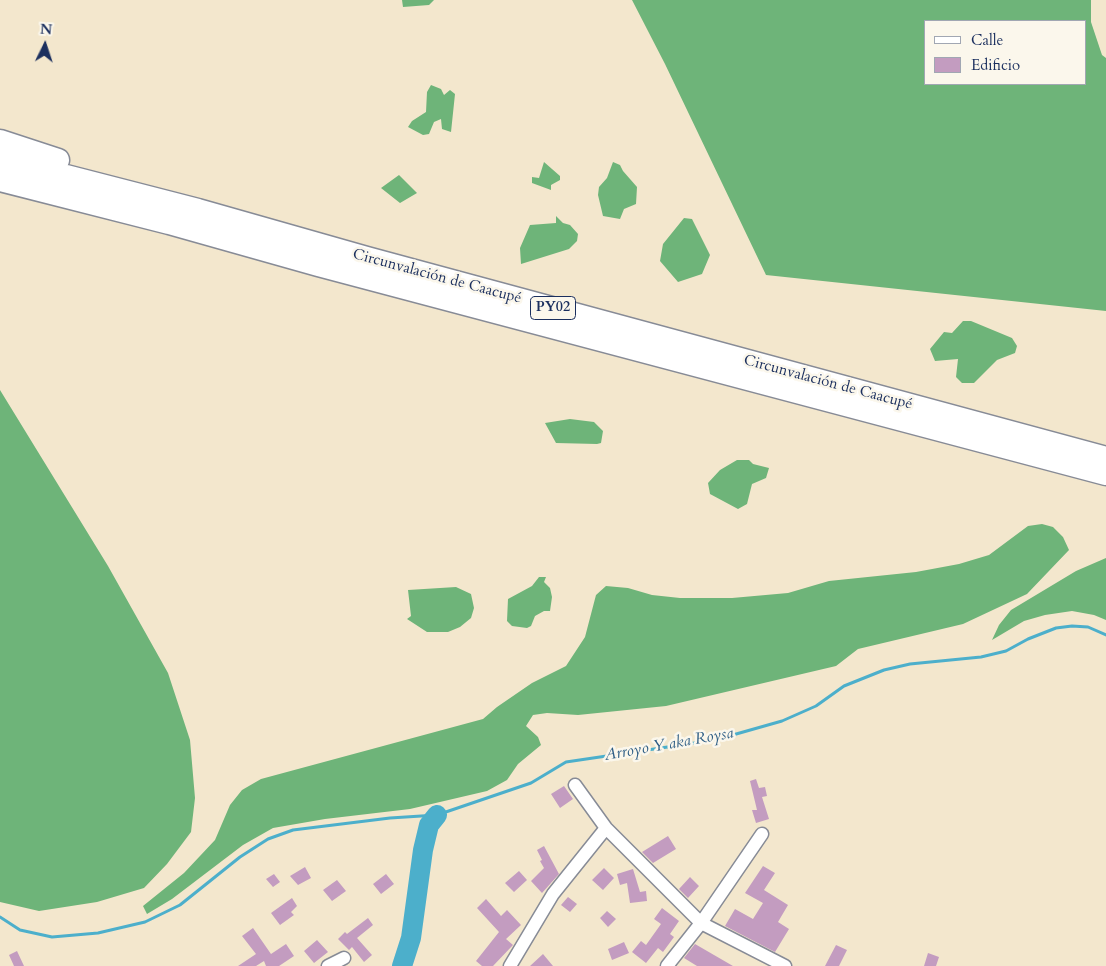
<!DOCTYPE html>
<meta charset="utf-8">
<style>
body{margin:0}
#map{position:relative;width:1106px;height:966px;overflow:hidden;background:#f3e7cd;font-family:Cardo,serif}
canvas{display:block}
.legend{position:absolute;left:924px;top:20px;width:162px;height:65px;box-sizing:border-box;background:#fbf7ec;border:1px solid #a1a7b3;margin:0;padding:6px 9px;list-style:none;font-size:15px;color:#1b2f5e}
.legend li{display:flex;align-items:center;gap:10px;height:25px}
.legend b{width:25px;border:1px solid #a1a7b3}
.north{position:absolute;left:20px;top:20px;width:50px;height:50px;-webkit-text-stroke:4px #fbf7ec;paint-order:stroke;rotate:4deg;font-size:14px;font-weight:700;line-height:20px;text-align:center;color:#1b2f5e}
.north::after{content:'';display:block;margin:auto;width:18px;height:22px;background:#1b2f5e;clip-path:polygon(50% 0,100% 100%,50% 72%,0 100%)}
</style>
<div id="map">
<canvas width="1106" height="966"></canvas>
<ul class="legend">
<li><b style="height:6px;background:#fff"></b>Calle</li>
<li><b style="height:14px;background:#c39cc0"></b>Edificio</li>
</ul>
<div class="north">N</div>
</div>
<script>
const c = document.querySelector('canvas').getContext('2d');
c.lineJoin = 'round';
function paint(path, color) {
  c.fillStyle = color;
  c.fill(path, 'evenodd');
}
function shape(rows) {
  const path = new Path2D();
  for (const r of rows) {
    path.moveTo(r[0], r[1]);
    for (let i = 2; i < r.length; i += 2) path.lineTo(r[i], r[i + 1]);
  }
  return path;
}
function stroke(path, color, width, dash) {
  c.strokeStyle = color;
  c.lineWidth = width;
  c.lineCap = dash ? 'butt' : 'round';
  c.setLineDash(dash || []);
  c.stroke(path);
}
function write(font, color, halo, rows, align = 'center') {
  c.font = font + ' Cardo,serif';
  c.lineWidth = 5;
  c.setLineDash([]);
  c.textBaseline = 'middle';
  c.strokeStyle = halo;
  c.fillStyle = color;
  for (const [text, x, y, turn = 0] of rows) {
    c.save();
    c.translate(x, y);
    c.rotate((+turn || 0) * Math.PI / 180);
    c.textAlign = isNaN(turn) ? turn : align;
    if (halo) c.strokeText(text, 0, 0);
    c.fillText(text, 0, 0);
    c.restore();
  }
}
paint(shape([
 [402,0,434,0,429,5,403,7],
 [632,0,1091,0,1091,22,1102,55,1106,58,1106,311,766,275,665,64],
 [925,21,1085,21,1085,84,925,84],
 [431,85,441,89,444,95,450,90,455,94,451,132,442,129,441,119,434,122,429,134,423,135,408,127,412,121,426,112,427,92],
 [544,162,560,176,560,180,551,185,551,190,532,183,532,177,539,178],
 [613,162,620,165,623,171,637,187,636,204,624,209,620,219,603,216,598,195,599,187,607,178],
 [399,175,417,193,400,203,381,188],
 [556,216,563,223,570,225,578,234,577,241,569,249,521,264,520,248,530,225,556,223],
 [684,218,692,219,710,255,702,274,678,282,660,261,663,244],
 [963,321,971,321,1012,338,1017,346,1015,353,997,360,974,383,962,383,956,377,958,359,935,361,930,349,944,332,952,333],
 [0,390,108,566,168,673,190,740,195,798,191,832,167,864,144,888,97,902,39,911,0,902],
 [570,419,594,422,603,431,601,443,597,444,556,443,545,423],
 [737,460,749,460,753,464,769,468,766,478,752,484,747,504,738,509,710,494,708,483,720,470],
 [1042,524,1053,527,1063,537,1069,550,1027,594,963,624,858,649,836,666,666,706,578,715,547,713,533,715,526,726,538,737,541,745,518,764,507,780,487,791,410,809,325,819,273,828,243,845,172,899,147,914,143,906,184,873,215,840,230,805,242,790,261,779,483,719,497,707,532,683,566,666,585,637,596,595,606,586,628,588,652,595,680,598,732,598,788,593,829,581,916,572,959,564,989,555,1028,526],
 [1106,558,1106,620,1094,615,1072,611,1045,615,1024,621,992,640,999,625,1011,610,1076,571],
 [539,577,546,577,544,582,550,588,552,597,550,611,544,611,535,616,531,626,527,628,512,626,507,621,508,599,532,586],
 [456,587,471,594,474,608,471,618,460,627,448,632,427,632,407,619,411,616,408,590]
]), '#6eb479');
stroke(shape([
 [0,917,20,930,52,937,98,933,145,922,180,905,240,857,268,839,293,830,390,818,437,815,531,783,566,762,715,740,782,721,816,706,844,686,884,670,910,664,981,657,1006,651,1028,639,1056,628,1072,626,1088,627,1106,635]
]), '#4cafcb', 3);
stroke(shape([
 [402,966,411,938,423,850,429,825,437,815]
]), '#4cafcb', 20);
paint(shape([
 [756,779,759,788,765,787,767,796,762,797,769,819,756,823,752,810,757,810,750,781],
 [564,786,573,799,560,808,551,794],
 [668,836,676,849,653,863,642,852],
 [544,846,559,874,542,893,531,881,544,868,540,861,542,860,537,850],
 [763,866,775,873,764,890,788,905,778,922,789,929,775,952,725,926,735,909,753,919,763,903,745,893],
 [305,867,311,878,298,885,290,876],
 [604,868,614,878,603,890,592,880],
 [633,869,640,892,646,891,647,901,630,903,627,883,620,885,617,874],
 [519,871,527,880,514,892,505,883],
 [274,874,280,882,273,887,266,879],
 [386,874,394,884,381,894,373,884],
 [690,877,699,886,688,898,679,889],
 [337,880,346,891,332,901,323,890],
 [568,897,577,904,570,912,561,905],
 [292,898,297,906,291,912,294,915,280,925,271,913],
 [486,899,501,916,507,910,521,925,506,939,513,945,493,966,482,966,476,961,499,932,477,908],
 [662,908,679,921,670,934,674,937,663,952,658,948,646,963,632,952,641,941,646,945,661,924,654,919],
 [607,911,616,919,608,927,600,918],
 [368,918,373,925,357,938,372,955,364,962,352,947,349,950,338,939,345,932,347,934],
 [253,928,271,954,286,944,294,956,279,966,266,966,264,961,256,966,238,966,256,954,242,936],
 [317,940,328,952,314,963,304,951],
 [624,942,629,953,612,960,608,949],
 [695,944,733,966,697,966,684,958],
 [836,945,847,950,839,966,825,966],
 [17,951,24,966,14,966,9,955],
 [928,953,939,957,936,966,924,966],
 [543,954,553,966,530,966]
]), '#c39cc0');
const street = shape([
 [575,785,606,828,701,923,785,966],
 [328,966,344,958],
 [510,966,553,894,606,828],
 [667,966,701,923,762,834]
]);
const highway = shape([
 [0,141,58,160],
 [0,159,198,210,367,258,1106,458],
 [0,180,169,223,318,265,1106,474]
]);
stroke(street, '#878b96', 15);
stroke(highway, '#878b96', 25);
stroke(street, '#fff', 12);
stroke(highway, '#fff', 22);
for (const [x, y, w] of [
 [553,308,45]
]) {
  const box = new Path2D();
  box.roundRect(x - w / 2, y - 11.5, w, 23, 4);
  c.fillStyle = '#fbf7ec';
  c.fill(box);
  stroke(box, '#1b2f5e', 1);
}
write('bold 14px', '#1b2f5e', null, [
 ["PY02",553,308]
]);
write('15px', '#1b2f5e', '#fbf7ec', [
 ["Circunvalación de Caacupé",437,277,15],
 ["Circunvalación de Caacupé",828,383,15]
]);
write('italic 16px', '#2c5c84', '#fbf7ec', [
 ["Arroyo Y aka Roysa",669,745,-10]
]);
</script>
